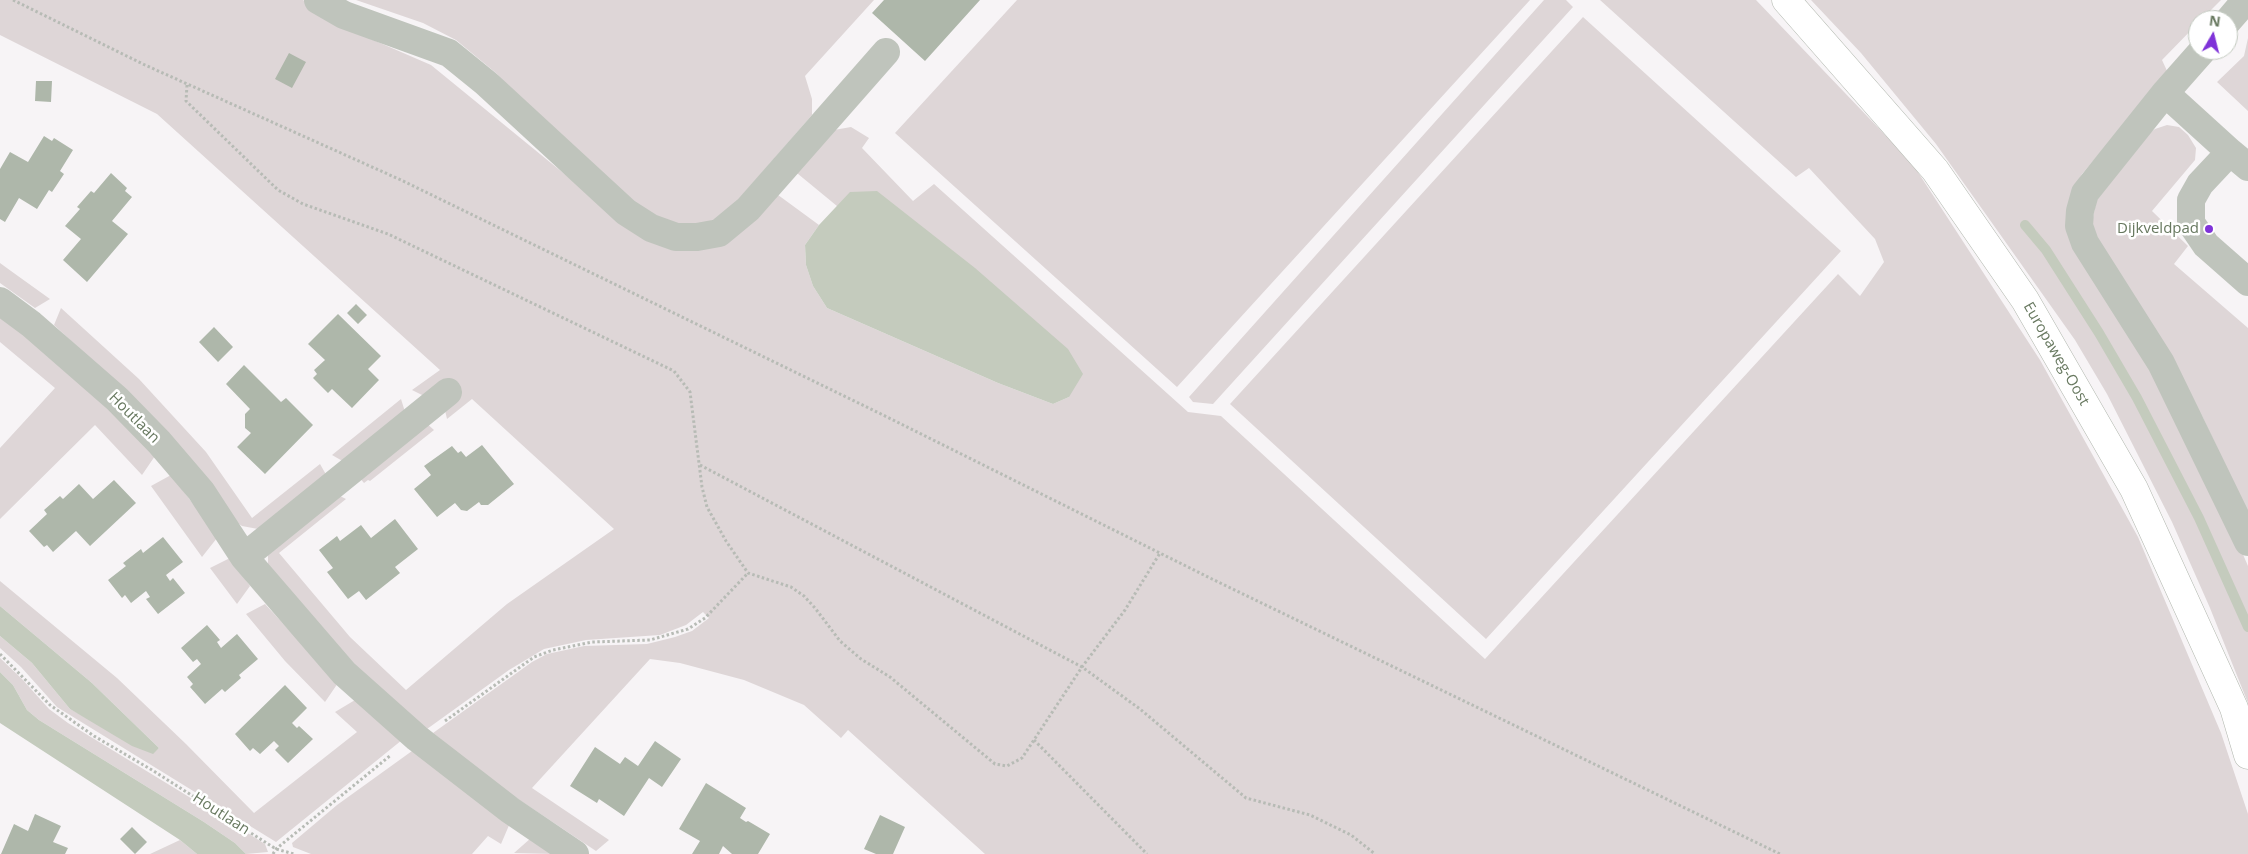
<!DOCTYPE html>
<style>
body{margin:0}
#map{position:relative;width:2248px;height:854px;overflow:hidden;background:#f7f4f6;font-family:"Open Sans",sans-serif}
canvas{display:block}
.north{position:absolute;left:2188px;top:10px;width:50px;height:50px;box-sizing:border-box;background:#fff;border:1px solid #c2c9bf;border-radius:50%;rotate:8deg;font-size:14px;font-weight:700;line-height:20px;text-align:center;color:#67785f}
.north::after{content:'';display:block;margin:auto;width:18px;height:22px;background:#7f33d8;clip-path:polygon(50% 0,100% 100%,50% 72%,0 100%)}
</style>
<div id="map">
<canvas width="2248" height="854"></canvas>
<div class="north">N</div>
</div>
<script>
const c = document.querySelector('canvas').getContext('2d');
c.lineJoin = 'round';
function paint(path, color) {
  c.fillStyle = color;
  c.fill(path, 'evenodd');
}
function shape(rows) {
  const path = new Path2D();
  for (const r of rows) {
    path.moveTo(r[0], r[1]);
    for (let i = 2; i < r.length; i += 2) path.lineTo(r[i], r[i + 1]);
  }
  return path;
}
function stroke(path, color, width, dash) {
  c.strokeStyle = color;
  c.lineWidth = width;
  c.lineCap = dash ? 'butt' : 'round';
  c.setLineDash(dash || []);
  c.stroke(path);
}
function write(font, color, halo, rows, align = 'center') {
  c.font = font + ' "Open Sans",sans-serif';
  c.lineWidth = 5;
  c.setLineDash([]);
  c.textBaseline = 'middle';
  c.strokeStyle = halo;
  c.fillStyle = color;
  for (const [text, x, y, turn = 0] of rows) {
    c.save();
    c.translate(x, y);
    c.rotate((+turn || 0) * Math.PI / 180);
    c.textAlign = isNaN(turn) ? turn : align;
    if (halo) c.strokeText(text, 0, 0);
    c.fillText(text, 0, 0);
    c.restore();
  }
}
paint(shape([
 [0,0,303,0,341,26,431,65,622,221,693,249,774,192,819,225,805,245,806,265,813,286,827,308,998,383,1053,404,1069,397,792,169,834,130,851,127,869,138,862,148,913,201,934,184,1188,412,1221,416,1485,659,1838,274,1860,296,1884,262,1875,239,1809,168,1796,177,1600,0,1756,0,1912,163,2040,360,2138,537,2221,733,2248,814,2248,854,985,854,848,730,841,738,804,705,744,680,680,663,650,659,532,788,609,840,596,851,500,787,433,733,532,662,547,654,584,646,647,644,675,637,692,631,709,618,703,612,686,625,660,635,586,640,544,649,509,670,427,729,376,686,342,652,268,565,268,555,336,494,346,499,279,553,350,637,406,690,507,604,614,529,472,399,447,419,444,406,412,390,440,370,157,114,0,35],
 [356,0,874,0,805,76,812,99,812,115,740,198,719,218,699,225,670,224,639,210,538,120,496,73,456,40,423,23],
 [1017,0,1530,0,1177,387,895,133],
 [1544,0,1566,0,1573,7,1213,404,1193,402,1189,397],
 [1811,0,2221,0,2201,20,2198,20,2198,23,2162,60,2168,73,2082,174,2073,191,2149,367,2218,497,2248,566,2248,703,2210,608,2172,522,2107,394,2075,340,1936,144,1861,53],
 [1583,17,1841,251,1486,639,1230,404],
 [2248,38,2248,111,2217,82,2244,56],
 [2167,125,2179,127,2188,135,2196,148,2195,160,2152,211,2188,246,2174,264,2248,328,2248,513,2203,418,2094,236,2092,223,2097,197,2144,137,2155,129],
 [0,263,11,271,50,299,35,308,0,283],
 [61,308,139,379,206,452,252,518,320,464,328,478,258,529,242,526,236,522,139,404,54,325],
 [0,314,75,376,155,456,142,475,95,425,0,519,0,448,55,388,0,342],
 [401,399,406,415,346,463,332,455],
 [425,422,434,430,370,481,368,480,364,483,358,476],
 [171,475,204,518,217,538,202,557,151,486],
 [230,558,250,586,237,604,210,568],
 [0,581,117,678,186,744,254,813,357,732,335,712,355,700,402,740,276,842,57,707,21,667,0,648,0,636,32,663,70,709,153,753,159,748,92,683,0,606],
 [265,604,338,683,325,702,285,661,246,614],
 [0,658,22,679,49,709,68,723,230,822,265,844,268,852,246,854,235,843,204,822,39,720,27,710,13,685,0,672],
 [412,751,510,823,501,844,488,836,472,854,311,854,293,847,292,843,337,805],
 [531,838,555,854,514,853],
 [180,840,197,854,150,854]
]), '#ded6d7');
paint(shape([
 [877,191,975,268,1068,349,1083,374,1069,397,1053,404,998,383,827,308,813,286,806,265,805,245,819,225,850,192],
 [0,606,92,683,159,748,153,754,132,746,70,709,32,663,0,636],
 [0,672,13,685,27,710,39,720,204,822,235,843,246,854,197,854,180,840,0,723]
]), '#c4cbbd');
stroke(shape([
 [2025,225,2046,250,2099,333,2137,398,2199,518,2248,627]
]), '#c4cbbd', 10);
paint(shape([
 [884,0,980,0,925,61,872,13],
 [289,53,306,62,292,88,275,79],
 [36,81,52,81,51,102,35,101],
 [44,136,52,141,54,138,73,150,60,171,64,174,52,192,49,190,37,209,19,198,5,222,0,219,0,169,10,152,28,162],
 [111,173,127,188,125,191,132,197,112,221,128,234,87,282,63,260,81,239,65,226,80,209,77,207,91,191,94,193],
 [356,304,367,315,358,324,347,313],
 [338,314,381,356,368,369,379,380,352,408,332,389,328,393,313,378,317,374,314,370,325,360,308,344],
 [214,327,233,347,218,362,199,342],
 [244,365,281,402,286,398,313,425,265,474,237,447,251,433,245,428,245,414,250,409,226,384],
 [482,445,514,484,488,505,481,505,479,502,467,511,461,510,455,503,437,517,414,489,431,475,424,466,452,446,458,453,461,451,466,457],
 [114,480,136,503,90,546,76,531,53,552,47,545,44,547,29,531,47,514,44,510,60,496,63,499,79,484,93,499],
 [395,519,418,549,395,567,400,573,366,600,359,591,348,599,327,572,333,568,319,550,337,536,340,541,361,525,371,538],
 [163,537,183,562,166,575,170,581,173,578,185,593,158,614,146,599,150,597,146,591,131,603,125,595,122,598,108,580,126,566,123,563,141,549,143,553],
 [207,625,220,640,217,642,221,648,237,634,258,659,239,675,241,678,225,692,222,689,205,704,190,687,193,684,187,677,201,664,197,659,193,662,181,648],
 [285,685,307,708,292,723,297,728,299,726,313,739,288,763,275,750,279,746,274,741,260,754,253,748,250,751,235,734],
 [655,741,681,759,662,787,649,778,624,816,599,799,597,803,570,786,595,747,620,764,625,757,638,766],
 [706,783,746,808,740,818,746,822,748,821,770,834,758,854,732,854,723,846,719,854,692,854,700,841,679,829],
 [35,814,61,826,53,842,68,848,65,854,1,854,14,824,28,831],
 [880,815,905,827,893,854,876,854,864,849],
 [132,827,147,842,135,854,120,839]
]), '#aeb7aa');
const major = shape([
 [1786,0,1935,170,2025,300,2134,489,2234,708,2248,755]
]);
stroke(major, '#b1b7ae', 29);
stroke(shape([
 [13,0,145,65,401,180,881,414,1212,579,1780,854],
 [187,85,186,101,278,190,303,204,388,234,674,371,690,392,702,487,707,507,726,541,748,573,791,587,804,596,815,608,840,641,861,659,890,677,995,764,1007,766,1022,758,1082,667,1125,610,1160,553],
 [700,465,1082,667,1140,709,1246,798,1310,815,1351,835,1375,854],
 [0,654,50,705,94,736,152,770,276,849,294,854],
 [445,721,534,657,553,650,592,642,650,640,688,629,705,618,748,573],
 [1034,740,1147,854],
 [273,854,276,849,391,755]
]), '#b7bbb5', 3, [2.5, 2.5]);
stroke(shape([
 [318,0,344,15,449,53,486,83,626,212,651,228,676,237,697,237,719,233,748,209,886,52],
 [2228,21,2246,0],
 [2203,50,2165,93,2085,193,2080,211,2079,226,2085,243,2161,363,2248,542],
 [2165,93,2230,152],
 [2248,167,2230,152,2200,184,2191,200,2191,223,2206,245,2248,282],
 [0,301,31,324,117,399,159,442,201,491,244,557,344,673,417,738,510,810,575,854],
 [244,557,448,392]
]), '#bfc4bc', 28);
stroke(major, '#fff', 28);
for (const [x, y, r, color] of [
 [2209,229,5,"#7f33d8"]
]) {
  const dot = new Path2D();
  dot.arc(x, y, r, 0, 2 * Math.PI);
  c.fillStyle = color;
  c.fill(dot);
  stroke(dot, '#fff', 2);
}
write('15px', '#67785f', '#fff', [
 ["Dijkveldpad",2199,229]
], 'right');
write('15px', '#67785f', '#fff', [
 ["Europaweg-Oost",2056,354,60],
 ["Houtlaan",134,418,45],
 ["Houtlaan",221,814,33]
]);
</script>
